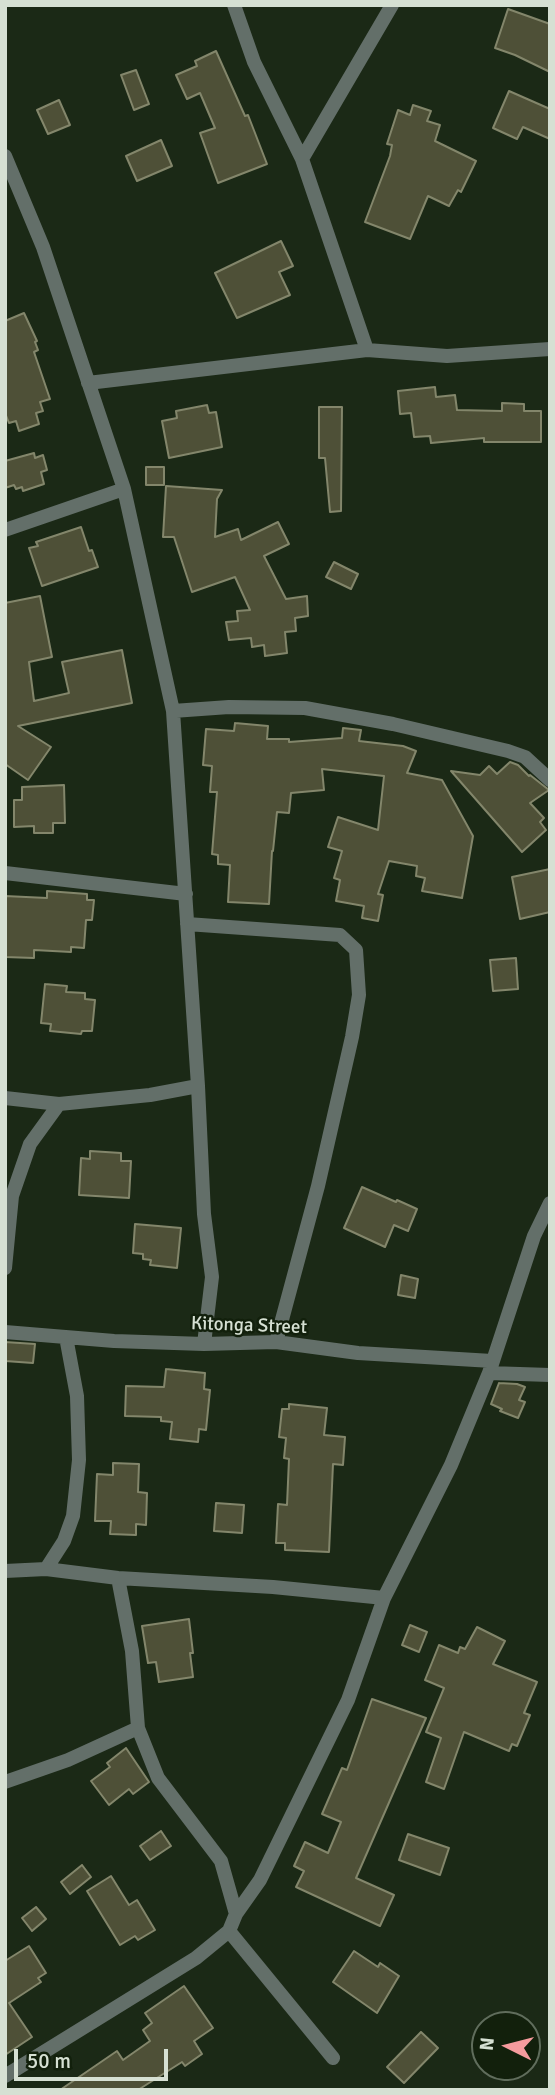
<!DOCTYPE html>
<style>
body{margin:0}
#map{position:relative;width:555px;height:2095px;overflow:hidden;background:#1b2916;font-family:Signika,sans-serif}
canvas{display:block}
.frame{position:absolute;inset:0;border:7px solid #d6e0d3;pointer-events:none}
.north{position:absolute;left:471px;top:2011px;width:70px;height:70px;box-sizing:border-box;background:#12200c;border:2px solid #606d5c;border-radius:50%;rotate:276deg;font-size:19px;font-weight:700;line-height:28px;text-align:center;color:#d6e0d3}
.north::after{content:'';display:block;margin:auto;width:24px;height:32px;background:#f59b9e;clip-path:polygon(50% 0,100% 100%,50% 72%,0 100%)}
.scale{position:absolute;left:14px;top:2049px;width:154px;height:32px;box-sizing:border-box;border:4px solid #d6e0d3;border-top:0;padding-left:9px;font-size:21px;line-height:24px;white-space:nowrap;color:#d6e0d3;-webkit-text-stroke:5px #12200c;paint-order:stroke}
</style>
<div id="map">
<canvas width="555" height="2095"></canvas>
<div class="frame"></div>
<div class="north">N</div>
<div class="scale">50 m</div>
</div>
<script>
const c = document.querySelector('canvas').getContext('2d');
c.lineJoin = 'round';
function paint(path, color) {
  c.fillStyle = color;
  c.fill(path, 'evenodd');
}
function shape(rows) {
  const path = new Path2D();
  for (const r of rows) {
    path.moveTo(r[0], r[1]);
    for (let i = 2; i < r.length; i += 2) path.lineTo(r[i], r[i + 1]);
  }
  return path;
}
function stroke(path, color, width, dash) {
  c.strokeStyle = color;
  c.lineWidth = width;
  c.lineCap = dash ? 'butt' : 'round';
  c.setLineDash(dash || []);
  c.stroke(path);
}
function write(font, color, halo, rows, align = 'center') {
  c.font = font + ' Signika,sans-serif';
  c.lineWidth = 5;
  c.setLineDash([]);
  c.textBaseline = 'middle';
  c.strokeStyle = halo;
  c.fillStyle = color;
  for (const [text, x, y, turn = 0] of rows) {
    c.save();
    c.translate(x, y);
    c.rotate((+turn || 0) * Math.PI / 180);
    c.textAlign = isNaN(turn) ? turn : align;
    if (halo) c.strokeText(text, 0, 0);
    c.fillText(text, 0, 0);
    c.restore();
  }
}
const building = shape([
 [508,9,550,24,550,72,515,55,495,48,508,9],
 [216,51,245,116,248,115,267,164,218,183,200,133,215,128,200,93,187,99,176,75,197,66,195,61,216,51],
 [136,70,149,104,134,110,121,75,136,70],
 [509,91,550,109,550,139,523,127,517,139,493,128,509,91],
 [59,100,70,125,48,134,37,110,59,100],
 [413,105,431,111,427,121,440,125,435,141,476,161,461,192,458,190,449,206,428,196,410,239,365,222,390,156,392,145,387,144,398,110,410,115,413,105],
 [161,140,172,166,137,181,126,156,161,140],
 [281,241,293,266,279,272,290,295,237,318,215,273,281,241],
 [24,313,37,341,35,342,38,350,34,352,50,399,40,402,43,411,36,413,39,424,19,431,16,421,9,423,5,413,5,321,24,313],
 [435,387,436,397,455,395,457,410,502,411,502,403,524,404,524,411,541,411,541,442,484,442,484,438,431,443,430,436,414,437,411,413,400,414,398,391,435,387],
 [207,405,209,413,216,412,222,447,169,458,162,421,177,418,176,411,207,405],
 [319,407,342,407,341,511,330,512,325,458,319,458,319,407],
 [34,453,35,458,43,455,47,470,41,472,44,484,23,491,22,487,16,489,14,485,5,488,5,461,34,453],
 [146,467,164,467,164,485,146,485,146,467],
 [166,486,222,490,217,499,215,537,238,529,241,540,278,522,289,544,264,556,286,599,307,596,308,616,295,618,296,631,285,632,287,653,265,656,264,645,252,647,251,638,229,640,226,622,238,621,237,611,250,610,235,577,192,592,174,537,163,537,166,486],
 [81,527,89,551,92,550,98,567,42,586,29,548,38,546,36,542,81,527],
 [334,562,358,574,351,589,326,577,334,562],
 [40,596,52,657,29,662,34,701,69,693,62,662,122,650,132,703,18,726,51,747,28,780,5,764,5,603,40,596],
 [235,723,268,726,267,739,289,739,289,742,342,738,343,728,361,730,359,741,403,746,416,751,407,773,442,780,473,836,462,898,422,891,425,878,416,876,417,866,389,861,378,894,383,895,378,921,362,918,364,906,336,901,340,880,334,878,342,851,328,847,338,817,378,830,384,776,322,769,324,790,291,793,289,813,277,812,273,851,272,851,269,904,228,902,230,865,218,864,218,855,212,854,217,792,210,792,212,766,203,765,206,729,234,731,235,723],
 [510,762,518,765,529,776,530,775,549,790,530,803,544,818,540,822,546,830,522,852,451,771,480,775,489,766,497,774,510,762],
 [64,785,65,823,53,823,53,833,34,833,34,826,14,827,14,800,22,800,22,787,64,785],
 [550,869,550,912,520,919,512,877,550,869],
 [47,891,87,894,87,900,94,900,92,920,86,920,84,948,71,947,71,952,34,950,34,958,5,957,5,896,47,898,47,891],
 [516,958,518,989,493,991,490,960,516,958],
 [45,984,67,986,66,992,85,993,85,999,95,1000,92,1031,82,1031,81,1034,50,1031,51,1024,41,1023,45,984],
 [90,1151,121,1153,121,1161,131,1161,129,1198,79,1195,81,1158,90,1159,90,1151],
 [362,1187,396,1202,397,1200,417,1209,408,1231,394,1225,385,1247,344,1228,362,1187],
 [135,1224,181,1228,177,1268,150,1265,151,1260,143,1259,143,1254,133,1253,135,1224],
 [401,1275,418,1279,415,1298,398,1295,401,1275],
 [5,1342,35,1344,33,1363,5,1361,5,1342],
 [166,1369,205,1373,204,1389,210,1390,206,1430,199,1429,198,1442,170,1439,172,1422,161,1421,161,1417,125,1416,126,1386,164,1387,166,1369],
 [499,1383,517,1384,525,1387,519,1400,525,1402,518,1418,500,1411,502,1409,491,1404,499,1383],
 [289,1404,327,1408,324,1435,345,1437,343,1465,333,1464,329,1552,285,1550,285,1543,276,1543,278,1504,287,1505,289,1459,284,1458,286,1438,279,1437,282,1409,289,1409,289,1404],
 [113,1463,139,1464,138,1492,147,1493,146,1525,136,1524,136,1535,110,1534,111,1521,95,1521,97,1474,113,1475,113,1463],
 [216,1503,244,1505,242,1533,214,1531,216,1503],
 [189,1619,193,1653,190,1653,193,1677,159,1682,156,1662,148,1663,142,1626,189,1619],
 [410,1625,427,1632,419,1652,402,1645,410,1625],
 [477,1627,505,1641,493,1664,537,1682,524,1713,530,1715,517,1746,512,1744,509,1751,464,1732,444,1789,426,1782,441,1738,426,1732,444,1688,425,1680,439,1645,458,1653,460,1647,465,1649,477,1627],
 [372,1699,426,1718,356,1878,394,1895,380,1926,296,1887,304,1871,294,1866,305,1842,328,1853,341,1822,322,1814,342,1768,347,1770,372,1699],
 [126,1748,149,1782,133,1794,129,1789,109,1805,91,1781,110,1767,107,1763,126,1748],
 [161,1831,171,1846,150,1860,140,1846,161,1831],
 [408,1834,449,1848,440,1875,399,1860,408,1834],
 [82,1865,91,1877,70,1894,61,1882,82,1865],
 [111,1876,129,1905,137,1900,155,1930,138,1940,135,1936,120,1945,87,1891,111,1876],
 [36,1907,46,1919,32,1931,22,1918,36,1907],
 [29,1946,46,1973,38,1978,41,1982,9,2003,32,2037,5,2055,5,1961,29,1946],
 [354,1951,378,1967,380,1963,399,1976,377,2013,333,1982,354,1951],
 [184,1986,213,2028,194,2041,202,2054,185,2066,182,2062,138,2090,60,2090,117,2051,123,2060,150,2041,143,2030,152,2023,145,2013,184,1986],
 [421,2032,438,2048,404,2083,387,2067,421,2032]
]);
paint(building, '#4e5037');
stroke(building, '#83866b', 2);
stroke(shape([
 [234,5,254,62,302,159,367,350],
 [5,156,43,247,124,489,173,711,198,1086,204,1214,212,1277,204,1344],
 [302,159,392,5],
 [88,383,367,350,447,356,550,349],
 [5,530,124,489],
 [173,711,229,707,305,708,393,724,508,751,525,757,550,780],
 [5,873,186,894],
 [187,924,340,935,356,950,359,995,352,1037,318,1186,276,1342],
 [5,1098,59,1104,150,1095,198,1086],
 [5,1268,12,1196,30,1144,59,1104],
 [5,1332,114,1341,204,1344,276,1342,358,1353,492,1361],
 [489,1373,550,1375],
 [46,1569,64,1541,73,1516,79,1460,77,1396,66,1337],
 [5,1571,46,1569,118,1578,273,1587,384,1598],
 [118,1578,132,1651,138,1728,158,1778,221,1861,236,1914],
 [5,1782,68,1760,138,1728],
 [229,1931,333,2058],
 [5,2076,196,1958,229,1931,236,1914,260,1880,348,1700,384,1598,451,1465,489,1373,534,1236,550,1203]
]), '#636f69', 14);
write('19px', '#d6e0d3', '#12200c', [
 ["Kitonga Street",249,1326,2]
]);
</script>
